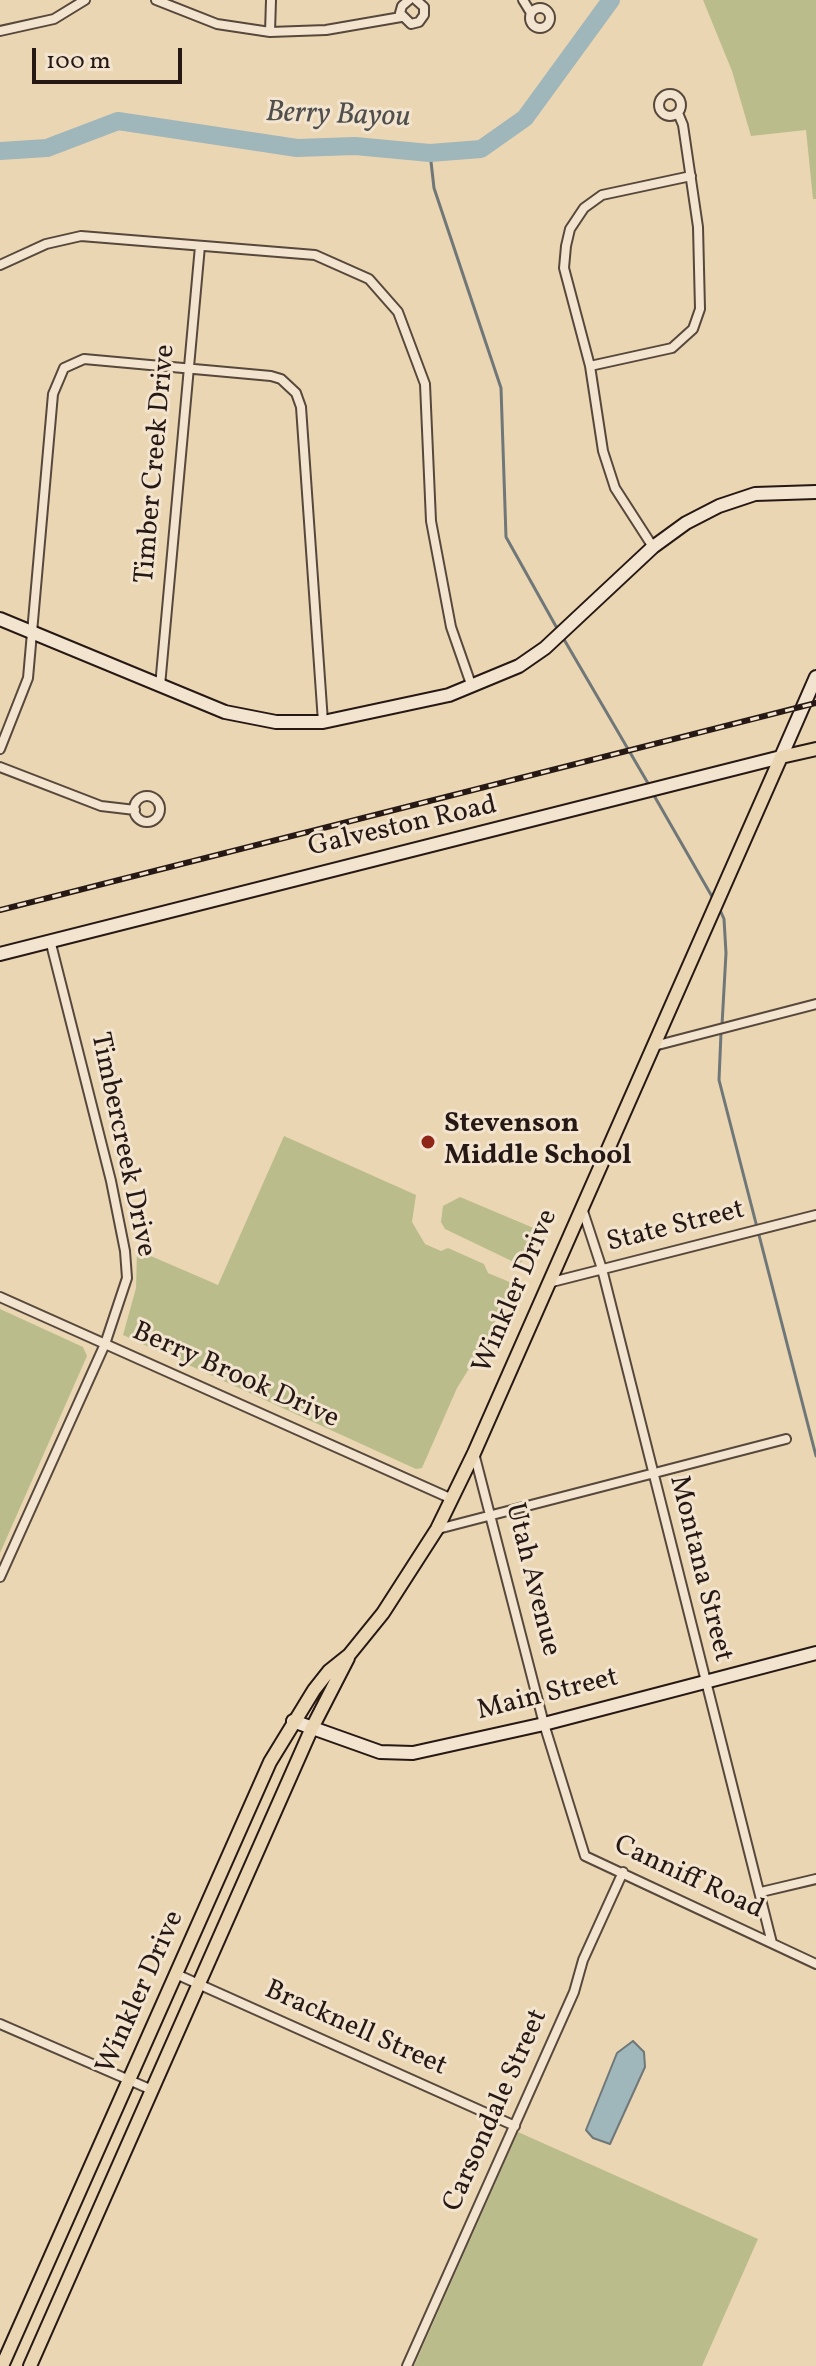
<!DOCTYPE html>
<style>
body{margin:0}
#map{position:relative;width:816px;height:2366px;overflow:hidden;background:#ebd6b3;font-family:Vollkorn,serif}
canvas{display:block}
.scale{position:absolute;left:32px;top:48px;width:150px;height:36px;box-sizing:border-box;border:4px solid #261814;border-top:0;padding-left:10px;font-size:24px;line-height:28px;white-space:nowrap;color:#261814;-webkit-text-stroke:6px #f2e4ce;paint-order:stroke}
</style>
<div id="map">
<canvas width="816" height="2366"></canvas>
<div class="scale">100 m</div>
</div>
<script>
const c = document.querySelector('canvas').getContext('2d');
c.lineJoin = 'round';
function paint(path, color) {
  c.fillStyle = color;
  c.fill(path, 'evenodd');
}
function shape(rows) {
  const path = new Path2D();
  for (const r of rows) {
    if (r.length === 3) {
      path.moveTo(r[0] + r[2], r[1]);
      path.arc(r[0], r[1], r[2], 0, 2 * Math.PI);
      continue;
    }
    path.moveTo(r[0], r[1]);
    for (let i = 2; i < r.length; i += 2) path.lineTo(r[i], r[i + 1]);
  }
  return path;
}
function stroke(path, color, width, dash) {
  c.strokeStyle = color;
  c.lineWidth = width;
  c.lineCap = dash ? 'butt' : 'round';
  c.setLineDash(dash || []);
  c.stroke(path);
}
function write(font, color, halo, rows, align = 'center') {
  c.font = font + ' Vollkorn,serif';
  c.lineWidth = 6;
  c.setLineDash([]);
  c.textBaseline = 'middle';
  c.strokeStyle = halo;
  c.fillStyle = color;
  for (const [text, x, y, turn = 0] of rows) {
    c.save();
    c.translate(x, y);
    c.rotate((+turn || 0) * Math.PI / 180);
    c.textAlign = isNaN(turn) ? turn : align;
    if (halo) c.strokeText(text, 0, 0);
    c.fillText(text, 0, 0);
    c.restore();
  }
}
paint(shape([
 [703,0,816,0,816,199,813,199,806,130,751,136,732,71],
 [284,1136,416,1195,412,1222,425,1244,441,1251,448,1248,484,1264,488,1273,512,1283,485,1343,457,1388,422,1468,416,1469,123,1335,136,1288,137,1250,218,1285],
 [460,1197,536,1229,520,1265,445,1229,441,1222,443,1206],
 [0,1309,83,1347,87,1356,0,1553],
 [518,2132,758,2239,702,2366,414,2366]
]), '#babd8b');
const water = shape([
 [633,2041,644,2052,645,2067,610,2144,593,2138,586,2130,617,2053,633,2041]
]);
paint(water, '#9fb6ba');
stroke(water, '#6f7778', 2);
stroke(shape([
 [430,153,434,188,501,388,506,537,558,630],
 [562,636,649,785],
 [652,792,714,900],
 [720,910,724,919,726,953,722,1025],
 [721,1033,719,1080,816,1456]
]), '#6f7778', 3);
stroke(shape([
 [0,151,47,148,118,121,297,148,355,146,430,153,481,149,525,118,611,0]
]), '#9fb6ba', 18);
const street = shape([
 [156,0,217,24,270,32,326,30,401,17],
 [409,0,402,6,400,13,411,24,419,22,424,15,424,7,416,0],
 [523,0,531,13],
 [540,18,10],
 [0,31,54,19,85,0],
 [270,32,271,0],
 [670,105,11],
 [0,265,46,244,81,236,315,255,369,279,398,312,425,384,431,521,451,627,472,687],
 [590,366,672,348,693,329,700,309,698,227,683,125,678,113],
 [653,547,615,488,603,451,590,366,564,268,566,246,570,229,584,208,602,195,691,176],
 [160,686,200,246],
 [0,749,28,678,53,394,64,368,84,359,271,376,281,379,296,393,301,407,323,722],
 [0,767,101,806,135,810],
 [147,809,13],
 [654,1046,816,1004],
 [582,1208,602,1269,772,1943],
 [548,1283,816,1215],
 [0,1297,452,1499],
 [474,1453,544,1724,585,1856,816,1964],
 [438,1529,786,1439],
 [0,1577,105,1344,127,1278,125,1251,111,1181,50,940],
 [761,1892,816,1879],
 [176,1974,515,2126],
 [0,2024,152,2090],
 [407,2366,574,1992,583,1960,623,1872]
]);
const secondary = shape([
 [0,619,225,712,276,722,323,722,449,695,519,666,545,648,653,547,686,523,719,506,755,494,816,492],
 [0,954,781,757,816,677],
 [293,1721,380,1752,413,1753,544,1724,816,1653]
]);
const primary = shape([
 [2,2366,270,1762,314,1690,329,1671,349,1655,383,1613,437,1529,474,1453,781,757,816,749],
 [30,2366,311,1730,348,1658]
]);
stroke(street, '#57483c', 12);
stroke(secondary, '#261814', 16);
stroke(primary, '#261814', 16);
stroke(street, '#f2e4ce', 8);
stroke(secondary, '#f2e4ce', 12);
stroke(primary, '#ebd6b3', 12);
const rail = shape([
 [0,910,816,703]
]);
stroke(rail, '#261814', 6);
stroke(rail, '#f2e4ce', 3, [9]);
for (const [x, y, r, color] of [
 [428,1142,8,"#8f2418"]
]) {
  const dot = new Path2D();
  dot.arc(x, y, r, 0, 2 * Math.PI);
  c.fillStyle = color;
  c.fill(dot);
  stroke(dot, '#f2e4ce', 3);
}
write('28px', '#261814', '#f2e4ce', [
 ["Timber Creek Drive",157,464,-85],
 ["Galveston Road",403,828,-13],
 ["Timbercreek Drive",121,1145,78],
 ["State Street",676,1228,-14],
 ["Winkler Drive",517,1292,-67],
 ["Berry Brook Drive",235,1377,24],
 ["Montana Street",699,1569,76],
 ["Utah Avenue",531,1580,76],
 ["Main Street",548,1696,-14],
 ["Canniff Road",688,1879,25],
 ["Winkler Drive",142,1993,-66],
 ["Bracknell Street",355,2030,24],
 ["Carsondale Street",497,2111,-66]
]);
write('bold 28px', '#261814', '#f2e4ce', [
 ["Stevenson",444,1126],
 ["Middle School",444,1158]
], 'left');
write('italic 30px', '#504f4e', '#f2e4ce', [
 ["Berry Bayou",338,117,2]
]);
</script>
